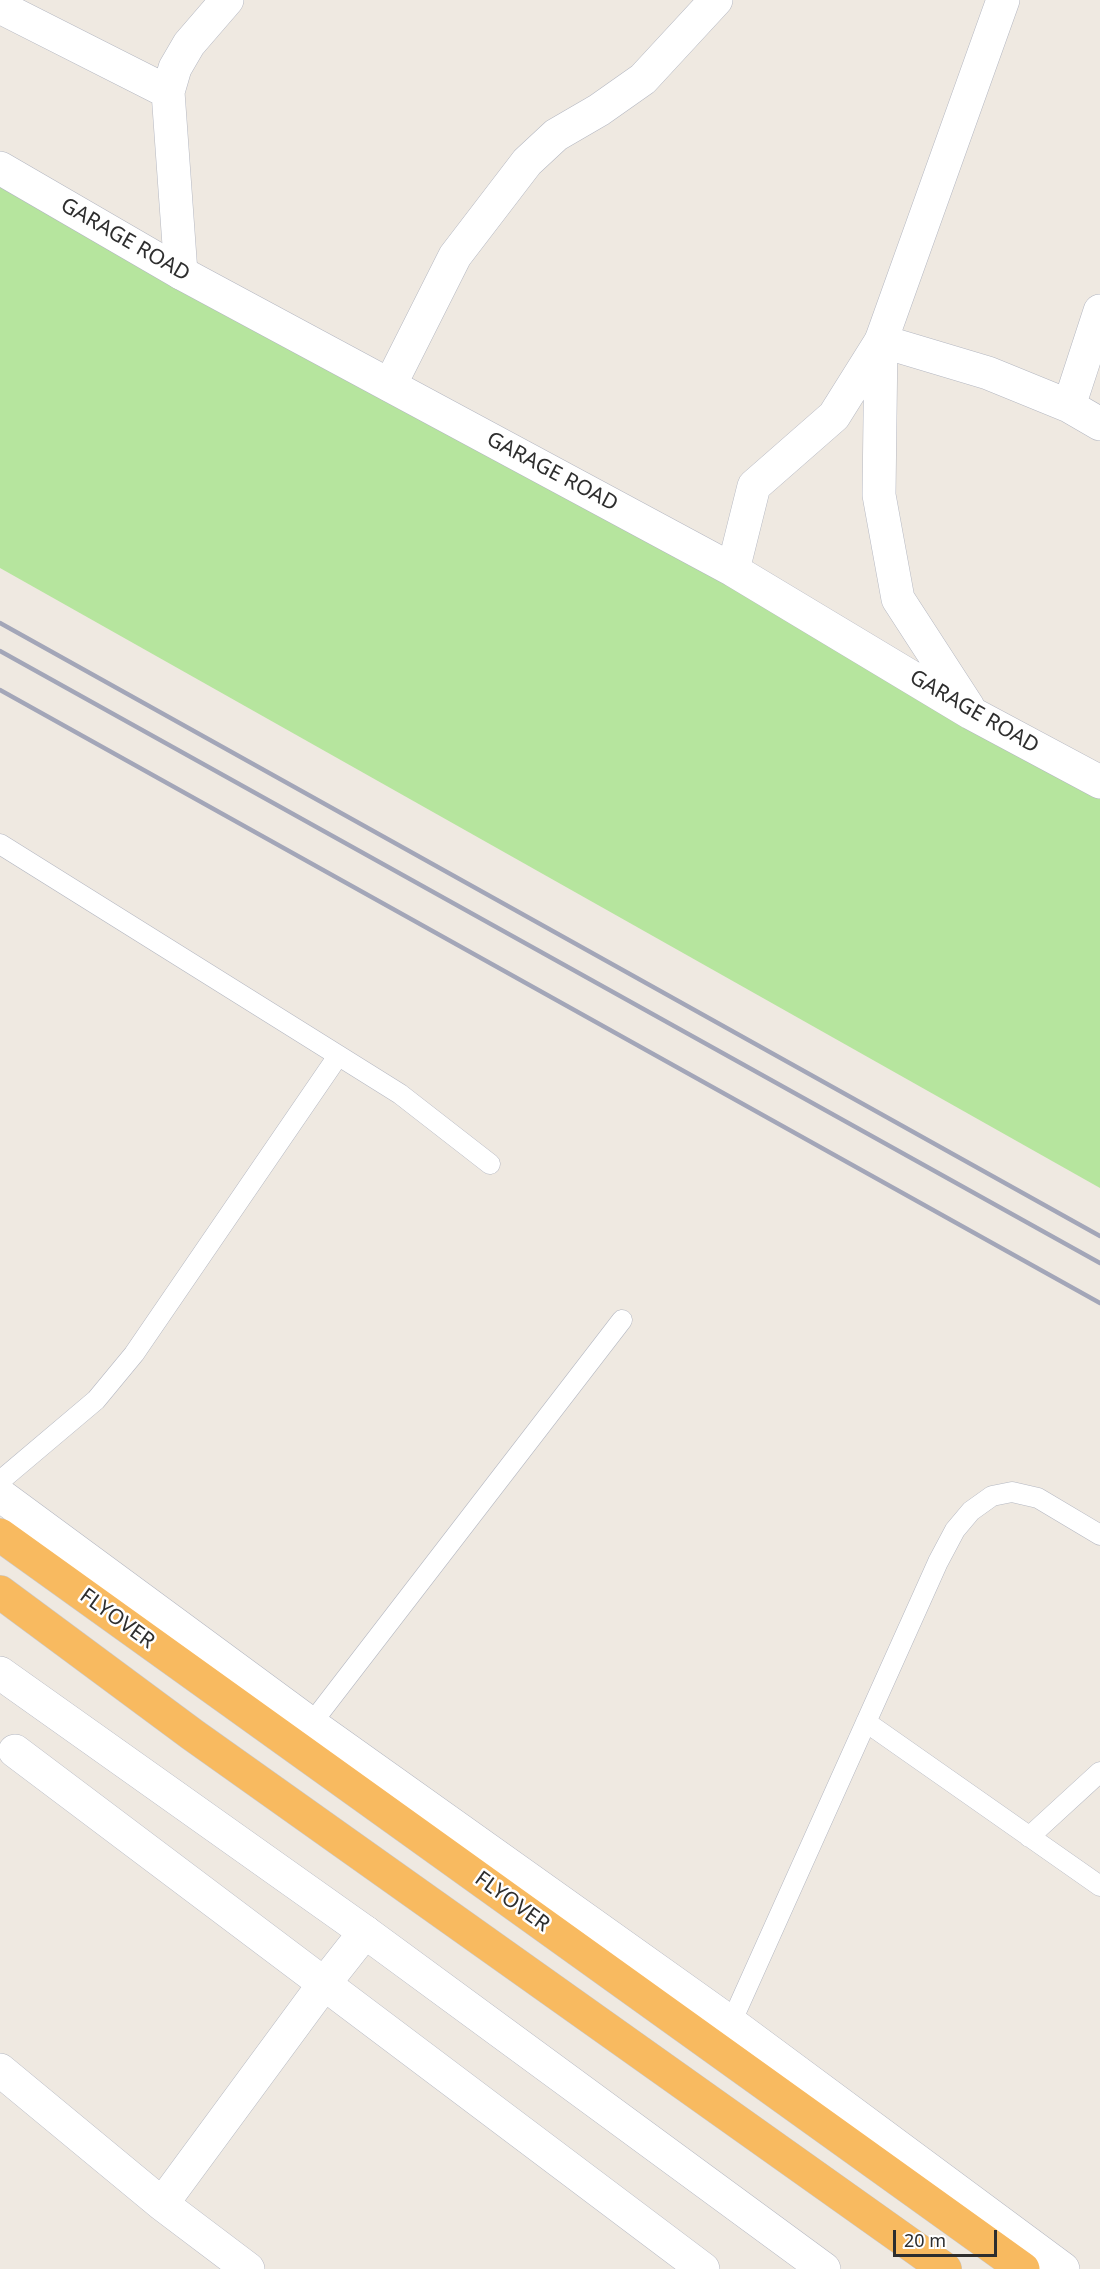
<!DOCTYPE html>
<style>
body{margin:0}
#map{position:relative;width:1100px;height:2269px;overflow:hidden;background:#efe9e1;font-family:"Noto Sans",sans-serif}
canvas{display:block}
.scale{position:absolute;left:893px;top:2230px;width:104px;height:27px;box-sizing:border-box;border:3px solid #2e2e2e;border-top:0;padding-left:8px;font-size:18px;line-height:21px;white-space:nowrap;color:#2e2e2e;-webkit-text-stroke:4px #fff;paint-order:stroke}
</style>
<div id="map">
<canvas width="1100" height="2269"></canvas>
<div class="scale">20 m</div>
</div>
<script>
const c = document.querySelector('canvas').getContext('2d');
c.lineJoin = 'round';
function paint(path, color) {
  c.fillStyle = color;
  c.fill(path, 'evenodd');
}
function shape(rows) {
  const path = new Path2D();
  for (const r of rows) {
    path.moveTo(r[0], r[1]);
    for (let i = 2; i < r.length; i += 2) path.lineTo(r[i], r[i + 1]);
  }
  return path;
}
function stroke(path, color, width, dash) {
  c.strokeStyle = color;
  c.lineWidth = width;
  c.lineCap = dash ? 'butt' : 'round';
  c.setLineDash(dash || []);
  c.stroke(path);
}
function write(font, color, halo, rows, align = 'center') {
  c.font = font + ' "Noto Sans",sans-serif';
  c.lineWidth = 5;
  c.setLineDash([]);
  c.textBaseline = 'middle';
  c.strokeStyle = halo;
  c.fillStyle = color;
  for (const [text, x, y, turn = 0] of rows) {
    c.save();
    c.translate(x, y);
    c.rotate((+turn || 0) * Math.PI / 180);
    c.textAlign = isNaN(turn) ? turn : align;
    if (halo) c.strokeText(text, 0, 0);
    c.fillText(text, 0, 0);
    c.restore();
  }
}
paint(shape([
 [0,168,1100,782,1100,1188,0,568]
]), '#b6e59e');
const service = shape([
 [0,844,400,1094,490,1164],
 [0,1481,96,1400,134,1354,338,1056],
 [866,1722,1100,1886],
 [311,1724,622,1320],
 [1029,1837,1100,1772],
 [731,2023,938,1562,955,1530,971,1511,992,1496,1012,1492,1038,1498,1100,1535]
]);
const minor = shape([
 [0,7,168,92],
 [181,273,168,92,175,68,189,44,227,0],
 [881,341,988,373,1069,406,1100,424],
 [390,385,455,256,527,162,556,135,599,110,643,79,716,0],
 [1069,406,1100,311],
 [15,1751,703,2269],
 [0,2070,162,2204,248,2269],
 [162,2204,324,1984,365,1932]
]);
const tertiary = shape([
 [0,168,181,273,733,570,971,713,1100,782],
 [881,341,879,495,898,599,968,707],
 [733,570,754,486,834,416,881,341,1003,0],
 [0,1495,311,1724,731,2023,1063,2269],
 [0,1673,365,1932,824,2269]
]);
const trunk = shape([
 [0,1535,1023,2269],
 [0,1592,193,1735,945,2269]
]);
stroke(service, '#b4b7c1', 21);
stroke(minor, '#b4b7c1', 34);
stroke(tertiary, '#b4b7c1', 34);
stroke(trunk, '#c9c9c9', 34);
stroke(service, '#fff', 20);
stroke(minor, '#fff', 33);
stroke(tertiary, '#fff', 33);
stroke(trunk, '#f8ba60', 33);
stroke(shape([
 [0,623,1100,1236],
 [0,651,1100,1263],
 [0,690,1100,1303]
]), '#a3a6b8', 4.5);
write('21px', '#2e2e2e', '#fff', [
 ["GARAGE ROAD",125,240,30],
 ["GARAGE ROAD",552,472,28],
 ["GARAGE ROAD",974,712,30],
 ["FLYOVER",117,1619,36],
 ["FLYOVER",512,1902,36]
]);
</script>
